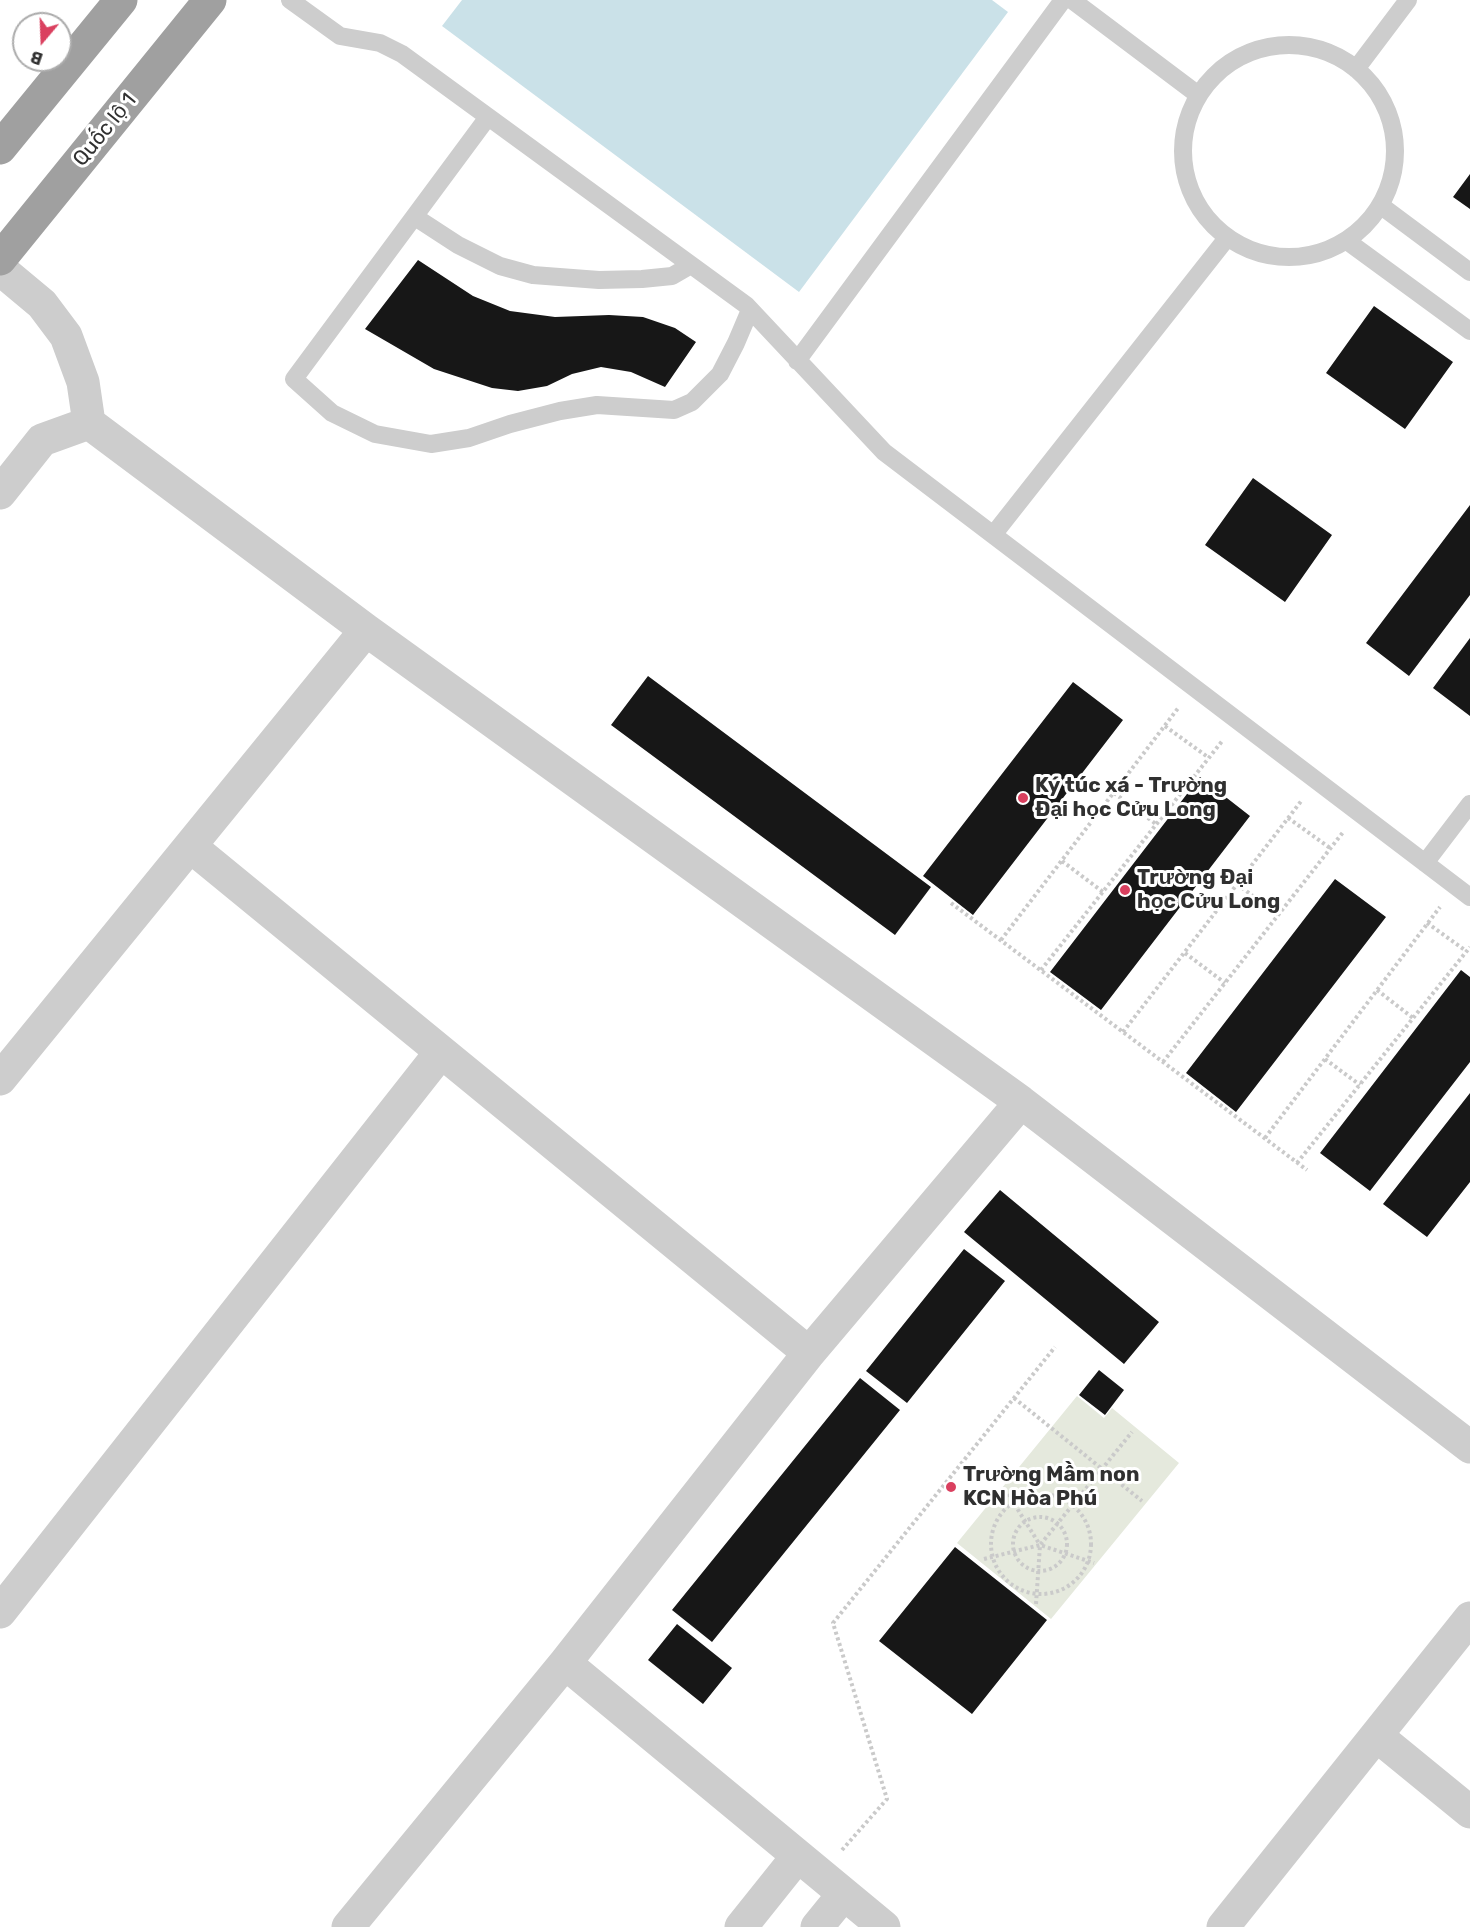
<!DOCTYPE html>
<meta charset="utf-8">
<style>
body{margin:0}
#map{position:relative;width:1470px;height:1927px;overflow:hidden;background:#fff;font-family:Rubik,sans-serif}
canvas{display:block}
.north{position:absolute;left:12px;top:12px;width:60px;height:60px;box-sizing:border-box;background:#fff;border:2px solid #acacac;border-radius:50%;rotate:199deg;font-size:16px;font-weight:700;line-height:24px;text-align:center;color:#303030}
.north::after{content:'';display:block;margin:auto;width:21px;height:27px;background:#da405f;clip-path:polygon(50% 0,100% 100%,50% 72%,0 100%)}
</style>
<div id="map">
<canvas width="1470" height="1927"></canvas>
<div class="north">B</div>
</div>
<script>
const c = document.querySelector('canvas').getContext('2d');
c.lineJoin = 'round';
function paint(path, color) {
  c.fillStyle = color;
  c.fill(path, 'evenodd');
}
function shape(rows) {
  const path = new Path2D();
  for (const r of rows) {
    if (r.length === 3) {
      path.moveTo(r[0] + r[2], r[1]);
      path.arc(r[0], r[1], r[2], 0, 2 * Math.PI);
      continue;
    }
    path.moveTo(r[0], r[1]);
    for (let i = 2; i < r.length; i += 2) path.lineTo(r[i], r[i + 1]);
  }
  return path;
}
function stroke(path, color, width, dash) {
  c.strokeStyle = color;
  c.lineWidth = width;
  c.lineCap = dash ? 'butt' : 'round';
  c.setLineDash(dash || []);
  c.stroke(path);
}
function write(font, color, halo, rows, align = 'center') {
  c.font = font + ' Rubik,sans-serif';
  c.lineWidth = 6;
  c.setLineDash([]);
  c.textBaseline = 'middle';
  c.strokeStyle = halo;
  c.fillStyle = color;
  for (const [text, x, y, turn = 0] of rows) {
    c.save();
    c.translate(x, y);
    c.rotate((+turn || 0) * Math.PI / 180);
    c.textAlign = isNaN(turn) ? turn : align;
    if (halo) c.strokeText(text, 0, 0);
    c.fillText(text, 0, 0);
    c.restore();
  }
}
paint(shape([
 [1077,1396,1104,1418,1112,1408,1179,1463,1051,1619,957,1543]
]), '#e5e9dd');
paint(shape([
 [462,0,992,0,1008,12,799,292,442,26]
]), '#cae1e8');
paint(shape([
 [1470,174,1470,209,1453,197],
 [418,260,473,296,510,311,555,317,609,315,643,317,675,328,696,342,665,387,631,372,601,367,572,374,547,386,518,391,492,388,434,369,365,329],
 [1374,306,1453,362,1405,429,1326,373],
 [1253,478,1332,535,1285,602,1205,545],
 [1470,505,1470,595,1409,676,1366,643],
 [1470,638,1470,716,1433,688],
 [648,676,931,887,895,935,611,725],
 [1073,682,1123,720,973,915,923,876],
 [1200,777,1250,816,1101,1010,1050,972],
 [1335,879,1386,917,1236,1112,1186,1073],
 [1461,970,1470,977,1470,1062,1370,1191,1320,1153],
 [1470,1093,1470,1182,1427,1237,1383,1204],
 [1000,1190,1159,1322,1124,1364,964,1232],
 [964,1249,1005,1281,907,1403,866,1371],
 [1099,1370,1124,1390,1105,1415,1079,1395],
 [860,1378,900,1410,712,1642,672,1610],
 [955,1547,1047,1620,972,1714,879,1641],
 [677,1624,732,1668,703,1704,648,1660]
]), '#171717');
stroke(shape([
 [1165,726,1209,758],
 [1114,793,1156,824],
 [1288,818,1330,848],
 [1062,861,1103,892],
 [1237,884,1278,915],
 [951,903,1307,1170],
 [1427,923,1466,951],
 [1001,940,1179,707],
 [1185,953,1225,983],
 [1041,970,1223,740],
 [1377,990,1413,1018],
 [1123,1032,1302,800],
 [1325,1059,1360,1085],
 [1163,1062,1344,831],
 [1265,1138,1440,907],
 [1297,1163,1470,947],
 [1014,1398,1142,1501],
 [1041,1544,50],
 [1008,1494,1040,1545],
 [1040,1544,27],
 [984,1559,1040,1545,1094,1563],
 [1036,1604,1040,1545,1132,1432],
 [842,1850,887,1799,833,1623,1055,1347]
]), '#cacaca', 4, [3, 3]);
stroke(shape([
 [290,0,340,36,380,43,402,54,746,305,884,452,1470,897],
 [1072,0,1197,94],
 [1289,151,106],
 [1356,69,1408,0],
 [488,117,294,379,332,413,375,434,431,444,469,438,510,424,560,411,597,405,674,410,692,402,720,374,736,343,750,310],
 [1380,205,1470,272],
 [415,217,458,245,500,266,533,275,599,280,642,279,672,276,691,265],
 [1347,241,1470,331],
 [797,361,1063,0],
 [993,535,1227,238],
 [1425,863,1470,804]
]), '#cdcdcd', 18);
stroke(shape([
 [0,269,42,304,66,336,83,382,89,423],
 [0,493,42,440,89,423,366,630,1021,1102,1470,1447],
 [190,846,809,1353],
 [0,1079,366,630],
 [0,1612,441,1052],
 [565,1663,884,1927],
 [1377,1736,1470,1812],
 [348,1927,565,1663,809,1353,1021,1102],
 [741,1927,797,1857],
 [817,1927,843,1895],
 [1223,1927,1470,1618]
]), '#cdcdcd', 33);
stroke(shape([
 [0,148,121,0],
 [0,259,210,0]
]), '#a0a0a0', 33);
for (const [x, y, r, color] of [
 [1023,798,6,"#da405f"],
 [1125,890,6,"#da405f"],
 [951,1487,6,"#da405f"]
]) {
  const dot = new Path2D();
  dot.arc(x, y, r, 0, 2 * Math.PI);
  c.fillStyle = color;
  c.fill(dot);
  stroke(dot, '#fff', 2);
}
write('21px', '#303030', '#fff', [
 ["Quốc lộ 1",105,130,-51]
]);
write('bold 21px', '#303030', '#fff', [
 ["Ký túc xá - Trường",1035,786],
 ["Đại học Cửu Long",1035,810],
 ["Trường Đại",1137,878],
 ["học Cửu Long",1137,902],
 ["Trường Mầm non",963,1475],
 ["KCN Hòa Phú",963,1499]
], 'left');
</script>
